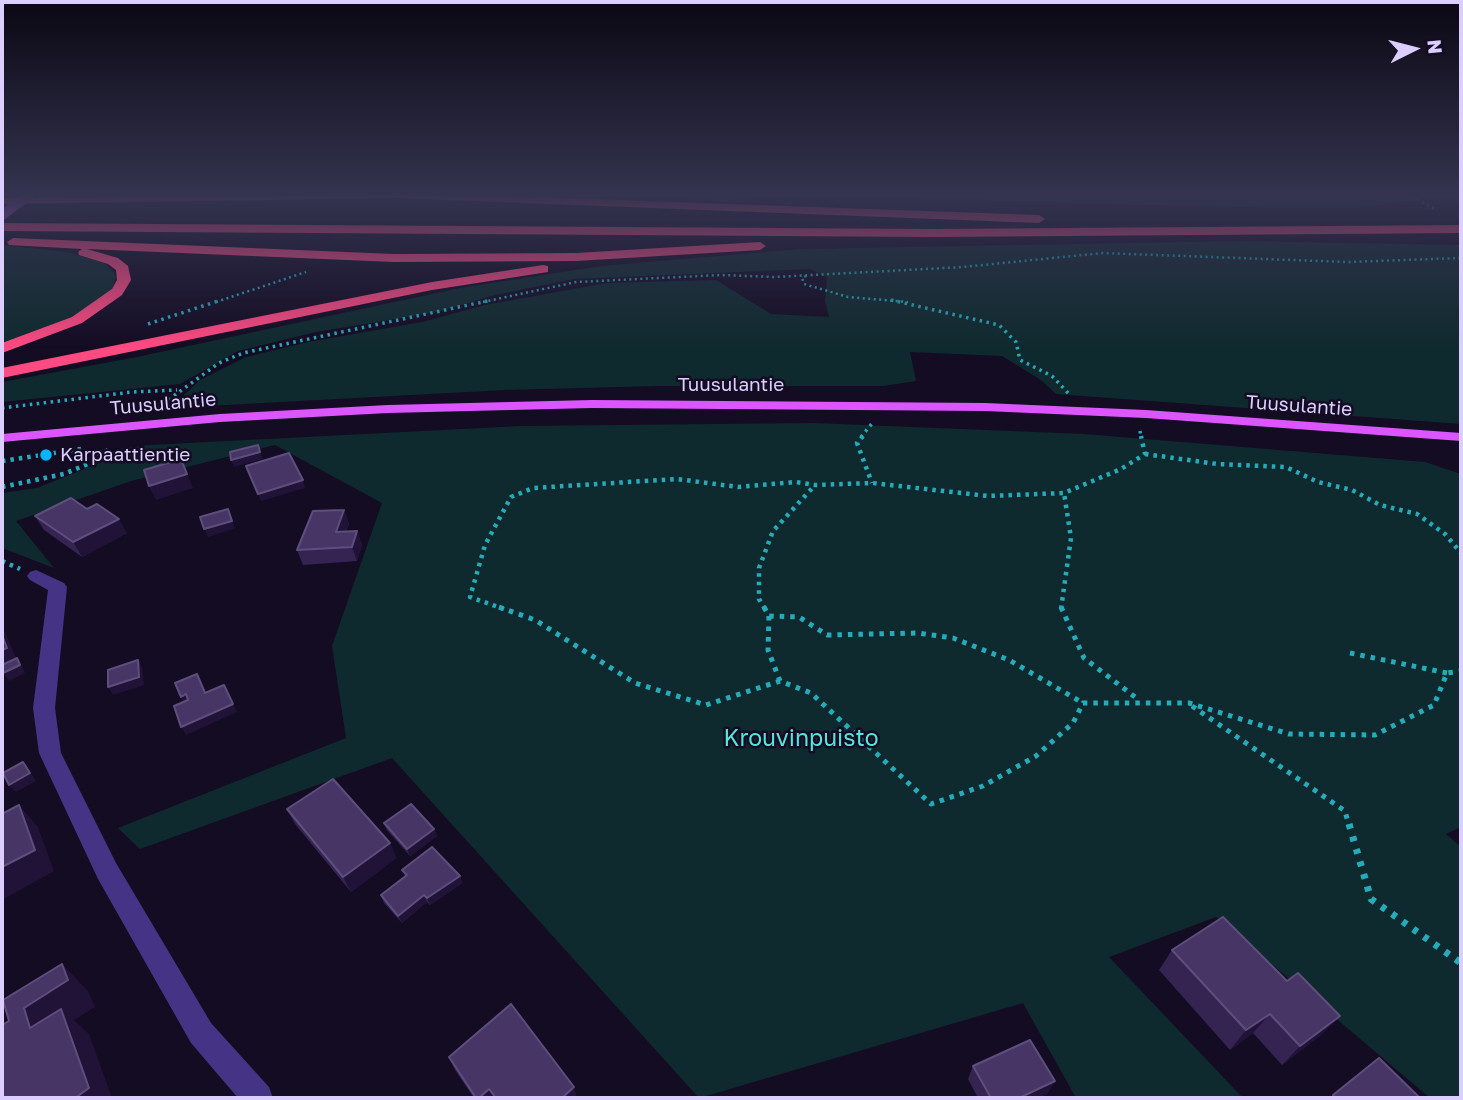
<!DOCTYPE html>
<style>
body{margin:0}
#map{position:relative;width:1463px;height:1100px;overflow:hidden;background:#140c23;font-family:"Golos Text",sans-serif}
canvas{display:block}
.frame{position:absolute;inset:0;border:4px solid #dccfff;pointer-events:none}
.north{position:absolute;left:1379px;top:14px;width:70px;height:70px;-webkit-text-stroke:5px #140c23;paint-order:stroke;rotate:84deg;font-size:19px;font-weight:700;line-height:28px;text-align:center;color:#dccfff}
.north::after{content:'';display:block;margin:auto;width:24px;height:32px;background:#dccfff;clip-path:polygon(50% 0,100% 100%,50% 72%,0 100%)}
</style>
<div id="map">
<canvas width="1463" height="1100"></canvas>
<div class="frame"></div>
<div class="north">N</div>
</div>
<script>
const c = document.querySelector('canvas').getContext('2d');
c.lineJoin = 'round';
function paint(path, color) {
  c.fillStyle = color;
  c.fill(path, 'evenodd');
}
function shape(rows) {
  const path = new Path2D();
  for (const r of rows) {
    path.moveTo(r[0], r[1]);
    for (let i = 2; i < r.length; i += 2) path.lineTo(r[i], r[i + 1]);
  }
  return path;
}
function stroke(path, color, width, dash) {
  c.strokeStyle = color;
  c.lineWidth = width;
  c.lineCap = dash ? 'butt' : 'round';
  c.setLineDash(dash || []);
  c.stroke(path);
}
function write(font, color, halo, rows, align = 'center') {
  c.font = font + ' "Golos Text",sans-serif';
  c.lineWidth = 5;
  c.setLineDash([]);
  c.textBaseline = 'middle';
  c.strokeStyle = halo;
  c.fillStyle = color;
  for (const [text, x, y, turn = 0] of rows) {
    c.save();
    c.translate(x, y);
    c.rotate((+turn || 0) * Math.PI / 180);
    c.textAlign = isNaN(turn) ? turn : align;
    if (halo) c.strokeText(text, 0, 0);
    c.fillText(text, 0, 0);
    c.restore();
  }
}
paint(shape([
 [650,194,1461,194,1461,200,1431,198,1353,208,1226,207,788,194,726,201],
 [1242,241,1461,245,1461,424,1056,394,1041,380,1002,356,910,352,916,381,883,386,658,386,504,390,170,408,200,380,246,357,308,342,422,322,485,305,607,283,716,280,771,314,829,317,825,301,827,277,810,269,574,279,495,295,438,312,316,332,238,351,180,384,2,402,2,382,137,357,460,288,601,266,800,249],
 [2,245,67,252,103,262,114,272,116,278,112,290,73,318,2,344],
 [814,423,1084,434,1425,462,1461,474,1461,827,1446,834,1461,847,1461,1098,1430,1098,1216,917,1109,957,1243,1098,1076,1098,1023,1003,699,1098,392,758,140,849,118,828,346,738,332,646,382,503,275,445,131,481,16,521,54,568,2,548,2,493,37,488,82,470,118,449,150,445,521,426]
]), '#0f2a2e');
stroke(shape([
 [1044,194,1101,194],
 [1408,194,1436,210],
 [806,276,802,278,804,284,848,297,908,302],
 [216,302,306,272],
 [483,302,576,282,720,275,775,277,963,267,1102,253,1347,262,1461,258]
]), '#26abbb', 2.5, [2, 3.5]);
stroke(shape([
 [891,300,999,325,1016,342,1020,360,1052,376,1071,396],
 [148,324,221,300],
 [2,408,132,392,177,390],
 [157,408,219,363,243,353,492,300],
 [1140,431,1141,437],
 [861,437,874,421]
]), '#26abbb', 3.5, [2.5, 4.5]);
stroke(shape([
 [863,436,857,443,872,483],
 [1145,454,1217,464,1286,467,1318,482,1352,490,1380,505,1417,514,1445,534,1461,553],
 [2,461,81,449],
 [2,487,64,474,90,463,112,447],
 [2,561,20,569],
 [504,609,470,597,485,545,511,497,533,488,677,479,738,487,796,482,815,485,872,483,988,496,1064,493,1121,469,1145,454,1141,436],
 [765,609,759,599,759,568,773,531,815,485],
 [1061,609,1071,538,1064,493]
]), '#26abbb', 4.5, [3.5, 5]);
stroke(shape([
 [499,607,535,620,635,683,706,705,780,681,811,693,931,804,983,786,1036,756,1073,723,1083,703,1189,703,1289,734,1375,735,1434,705,1447,673,1461,671],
 [764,607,769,616,799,617,827,635,918,633,953,638,1009,660,1083,703],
 [1061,607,1084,658,1139,700],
 [769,616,768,650,780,681],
 [1350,653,1447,673],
 [1192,706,1345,811,1349,826]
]), '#26abbb', 5, [4.5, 6]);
stroke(shape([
 [1349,824,1371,899,1461,963]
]), '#26abbb', 7, [5, 8]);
paint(shape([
 [36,570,64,583,67,587,55,708,61,753,116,863,211,1023,269,1087,273,1098,238,1098,191,1043,98,879,39,753,33,708,48,590,30,580,27,576,30,572,36,570]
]), '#453485');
paint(shape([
 [592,400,985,403,1146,410,1461,433,1461,441,1146,418,985,411,592,408,388,413,220,422,2,442,2,434,220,414,388,405,592,400]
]), '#dc56ff');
paint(shape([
 [266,194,451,194,1039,215,1045,219,1039,223,396,198,2,204,2,198,266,194],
 [2,223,934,229,1461,225,1461,233,934,237,2,231,2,223],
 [13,238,394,254,576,253,760,242,766,246,760,250,576,261,394,262,87,249,118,258,128,266,131,280,122,295,82,323,2,353,2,343,72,317,112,289,117,280,116,270,108,264,79,255,78,252,82,249,9,245,7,242,13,238],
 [543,265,548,266,548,272,432,290,2,378,2,368,432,282,543,265]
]), '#ff4a82');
stroke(shape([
 [2,215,30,194]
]), '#dc56ff', 10);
paint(shape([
 [87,509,127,533,82,557,44,530,35,516],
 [344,510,349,524,346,531,357,531,362,545,357,561,303,565,297,550],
 [287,809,390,843,396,858,351,892,295,824],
 [384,823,434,829,437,836,410,856,387,830],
 [402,870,460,876,462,883,430,905,427,902,402,923,384,903,381,895,405,876],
 [1172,950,1321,1035,1282,1065,1253,1033,1230,1050,1159,970],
 [449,1057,577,1098,474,1098,455,1070],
 [973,1066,1055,1081,1047,1094,1038,1098,978,1098,968,1079]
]), '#352452');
paint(shape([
 [258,445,263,459,234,467,231,460],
 [181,459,193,488,156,500,149,486],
 [303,480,305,488,261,501,258,494],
 [228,509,235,528,208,537,204,529],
 [344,510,349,524,341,547,336,532],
 [119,519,127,533,82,557,73,542],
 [357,531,362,545,357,561,352,547],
 [2,628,6,634,18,663,2,670],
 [17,658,22,666,25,673,9,681,3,673],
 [138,660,142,668,144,685,113,695,108,687],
 [224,685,237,712,186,735,181,727],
 [186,694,191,702,185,704,181,697],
 [23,762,29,770,36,781,16,792,9,785],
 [19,805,38,827,54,871,2,900,2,867],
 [434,829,437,836,410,856,407,849],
 [390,843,396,858,351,892,343,877],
 [460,876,462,883,430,905,427,898],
 [424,895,427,902,402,923,398,916],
 [62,964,88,991,95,1007,74,1020,89,1034,112,1098,75,1098,30,1028,24,1008],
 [1270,1014,1253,1033,1230,1050,1246,1030],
 [1340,1016,1321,1035,1282,1065,1300,1046],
 [1055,1081,1047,1094,1038,1098,1019,1098],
 [574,1087,577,1098,562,1098],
 [489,1089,494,1098,479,1098]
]), '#201337');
const building = shape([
 [258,445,260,452,231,460,230,452,258,445],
 [289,453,303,480,258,494,246,466,289,453],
 [181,459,187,474,149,486,144,470,181,459],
 [71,498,87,509,97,504,119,519,73,542,35,516,71,498],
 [228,509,232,521,204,529,200,517,228,509],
 [344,510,336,532,357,531,352,547,297,550,313,511,344,510],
 [2,635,7,648,2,650,2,635],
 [17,658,20,665,3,673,2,665,17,658],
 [138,660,139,677,108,687,108,670,138,660],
 [197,674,205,693,224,685,233,704,181,727,174,706,188,700,186,694,181,697,175,683,197,674],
 [23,762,30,773,9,785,3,773,23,762],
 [333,779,390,843,343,877,287,809,333,779],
 [411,804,434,829,407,849,384,823,411,804],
 [19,805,35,850,2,867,2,814,19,805],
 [432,847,460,876,427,898,424,895,398,916,381,895,407,875,402,870,432,847],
 [1223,917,1287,981,1298,973,1340,1016,1300,1046,1270,1014,1246,1030,1172,950,1223,917],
 [62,964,68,980,24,1008,30,1028,61,1009,89,1088,75,1098,2,1098,2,1025,9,1021,3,1000,62,964],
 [511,1004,574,1087,562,1098,496,1098,489,1089,479,1098,476,1098,449,1057,511,1004],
 [1030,1040,1055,1081,1019,1098,991,1098,973,1066,1030,1040],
 [1379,1058,1420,1098,1336,1098,1333,1095,1379,1058]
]);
paint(building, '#473665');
stroke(building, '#5e4e7d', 2);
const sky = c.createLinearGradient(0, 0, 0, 348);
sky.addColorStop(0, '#0b0713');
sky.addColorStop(0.56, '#343450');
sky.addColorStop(1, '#34345000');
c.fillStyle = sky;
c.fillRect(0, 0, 1463, 348);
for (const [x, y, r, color] of [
 [46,455,7,"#00b6fa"]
]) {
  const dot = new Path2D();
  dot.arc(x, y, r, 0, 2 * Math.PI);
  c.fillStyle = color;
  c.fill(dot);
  stroke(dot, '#140c23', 2.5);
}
write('19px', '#dccfff', '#140c23', [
 ["Tuusulantie",731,385],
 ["Tuusulantie",163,404,-5],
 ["Tuusulantie",1299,406,4]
]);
write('19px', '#dccfff', '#140c23', [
 ["Karpaattientie",60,455]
], 'left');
write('23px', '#53e7db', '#140c23', [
 ["Krouvinpuisto",801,739]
]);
</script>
